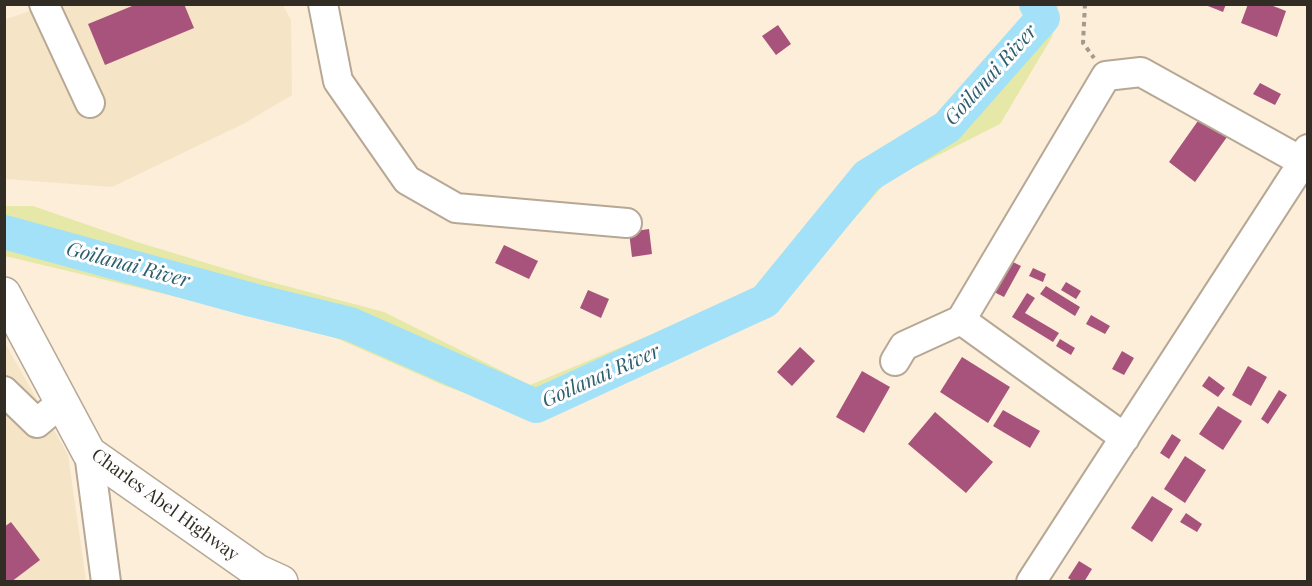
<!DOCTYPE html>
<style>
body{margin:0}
#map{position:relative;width:1312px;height:586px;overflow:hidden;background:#fceed9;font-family:"Playfair Display",serif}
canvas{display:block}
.frame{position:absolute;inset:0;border:6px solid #312c24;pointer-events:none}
</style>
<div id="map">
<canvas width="1312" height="586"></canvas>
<div class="frame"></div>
</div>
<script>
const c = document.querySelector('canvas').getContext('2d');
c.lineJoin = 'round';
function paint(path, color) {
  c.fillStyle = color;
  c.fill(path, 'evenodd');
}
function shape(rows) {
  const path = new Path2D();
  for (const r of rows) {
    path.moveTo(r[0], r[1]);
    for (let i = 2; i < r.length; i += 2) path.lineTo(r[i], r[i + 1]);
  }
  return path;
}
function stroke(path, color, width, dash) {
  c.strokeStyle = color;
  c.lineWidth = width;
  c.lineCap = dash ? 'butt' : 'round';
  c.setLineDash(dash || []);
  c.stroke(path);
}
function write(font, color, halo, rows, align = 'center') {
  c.font = font + ' "Playfair Display",serif';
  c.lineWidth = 6;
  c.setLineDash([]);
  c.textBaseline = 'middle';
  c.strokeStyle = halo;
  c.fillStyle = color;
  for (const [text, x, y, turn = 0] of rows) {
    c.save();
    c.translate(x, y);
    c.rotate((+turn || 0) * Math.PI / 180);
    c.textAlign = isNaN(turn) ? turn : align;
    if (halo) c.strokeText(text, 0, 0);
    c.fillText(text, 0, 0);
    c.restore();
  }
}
paint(shape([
 [49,4,283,5,291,20,292,95,245,123,112,187,5,179,4,20],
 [4,341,68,455,86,581,5,581]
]), '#f6e4c7');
paint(shape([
 [1020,5,1058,5,1052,37,1000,124,887,181,779,305,544,421,445,386,336,338,236,311,5,256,5,206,33,206,137,242,256,278,384,312,530,385,756,291,858,167,936,115,1026,19]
]), '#e5e8a6');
stroke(shape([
 [4,232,252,300,350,324,536,406,765,301,867,176,947,127,1043,18,1036,4]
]), '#a2e1f8', 34);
paint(shape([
 [137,4,184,4,194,28,105,65,88,24],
 [1203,4,1226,4,1223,12],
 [1248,4,1268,4,1286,11,1277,37,1241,23],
 [778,25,791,44,776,55,762,36],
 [1260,83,1281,94,1275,105,1253,94],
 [1200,118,1227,137,1195,182,1169,162],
 [649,229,652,254,632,257,629,232],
 [504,245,538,261,529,279,495,263],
 [1007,259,1021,266,1004,297,990,290],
 [1033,268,1046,274,1043,282,1029,276],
 [1066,282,1081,291,1076,299,1061,290],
 [1046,286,1080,307,1075,316,1040,294],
 [588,290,609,299,601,318,580,308],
 [1027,293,1035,298,1025,313,1059,333,1053,342,1012,317],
 [1091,315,1110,326,1105,334,1086,324],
 [1060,339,1075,348,1071,355,1056,346],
 [800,347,815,361,792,386,777,372],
 [1122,351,1134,358,1124,375,1112,369],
 [962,357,1010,387,988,423,940,392],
 [1248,366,1267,377,1251,406,1232,395],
 [862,371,890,387,864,433,836,417],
 [1209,376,1225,388,1218,397,1202,386],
 [1279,390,1287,395,1268,424,1261,419],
 [1218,406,1242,421,1223,450,1199,434],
 [1003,410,1040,431,1030,448,993,426],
 [935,412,993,462,966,493,908,444],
 [1172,434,1181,440,1169,459,1160,453],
 [1185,456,1206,470,1185,503,1164,489],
 [1152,496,1173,509,1152,542,1131,528],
 [1186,513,1202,524,1197,532,1180,522],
 [11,522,40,560,11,582,4,582,4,527],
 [1079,561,1092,569,1084,582,1074,582,1068,578]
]), '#a7537b');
const minor = shape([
 [44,4,90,103],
 [323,4,338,81,407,180,456,208,627,223],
 [895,361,904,346,961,320],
 [4,391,37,423,62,402],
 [1125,438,961,320,1106,76,1141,72,1303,162],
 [89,453,106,582],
 [1031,582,1303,162,1308,149]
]);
const major = shape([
 [4,294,89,453,257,571,281,582]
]);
stroke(minor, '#b6a894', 32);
stroke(major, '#b6a894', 36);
stroke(shape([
 [1085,4,1083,43,1094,58]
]), '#a49a8b', 4, [4.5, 4.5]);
stroke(minor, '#fff', 28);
stroke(major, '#fff', 33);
write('18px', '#312c24', '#fefefe', [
 ["Charles Abel Highway",165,505,36]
]);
write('italic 20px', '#2c5e6e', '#fefefe', [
 ["Goilanai River",991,75,-48],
 ["Goilanai River",128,265,15],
 ["Goilanai River",601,376,-24]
]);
</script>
